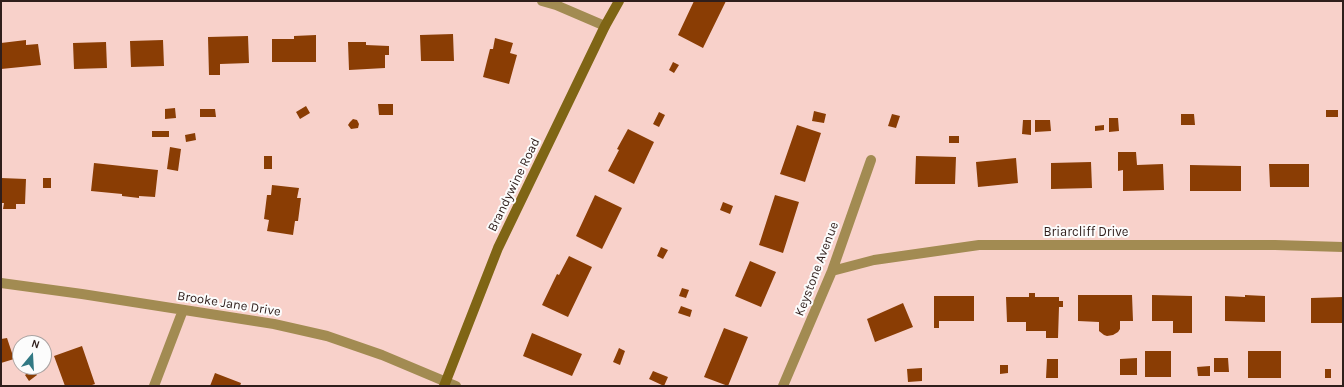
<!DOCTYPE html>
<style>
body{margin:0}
#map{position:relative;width:1344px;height:387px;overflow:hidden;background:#f8d1ca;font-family:Karla,sans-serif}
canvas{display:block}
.frame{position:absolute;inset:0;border:2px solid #2f1e1b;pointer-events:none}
.north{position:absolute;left:12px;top:335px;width:40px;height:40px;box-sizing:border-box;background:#fcfcfc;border:1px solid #aaa3a2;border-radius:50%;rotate:18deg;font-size:11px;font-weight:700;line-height:16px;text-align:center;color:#2f1e1b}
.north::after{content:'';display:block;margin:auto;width:14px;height:18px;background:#327984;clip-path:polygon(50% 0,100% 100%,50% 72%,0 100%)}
</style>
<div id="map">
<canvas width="1344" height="387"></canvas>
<div class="frame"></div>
<div class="north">N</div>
</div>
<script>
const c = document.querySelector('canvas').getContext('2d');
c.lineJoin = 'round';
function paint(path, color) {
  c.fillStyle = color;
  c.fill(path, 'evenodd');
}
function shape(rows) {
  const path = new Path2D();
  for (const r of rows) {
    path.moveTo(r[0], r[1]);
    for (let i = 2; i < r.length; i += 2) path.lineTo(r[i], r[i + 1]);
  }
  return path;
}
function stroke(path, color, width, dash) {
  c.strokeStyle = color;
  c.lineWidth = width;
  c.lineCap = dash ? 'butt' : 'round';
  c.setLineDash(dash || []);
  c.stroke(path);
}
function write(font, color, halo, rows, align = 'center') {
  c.font = font + ' Karla,sans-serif';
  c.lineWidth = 4;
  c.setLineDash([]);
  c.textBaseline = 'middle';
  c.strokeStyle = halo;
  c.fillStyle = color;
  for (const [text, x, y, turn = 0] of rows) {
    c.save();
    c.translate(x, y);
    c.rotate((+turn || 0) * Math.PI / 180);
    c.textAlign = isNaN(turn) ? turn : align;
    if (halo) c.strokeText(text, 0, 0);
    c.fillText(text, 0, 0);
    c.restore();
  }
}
paint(shape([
 [694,1,726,1,703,48,678,35],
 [453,34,454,61,421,61,420,35],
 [316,35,316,62,272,62,272,39,294,39,294,36],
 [248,36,249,63,220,64,220,75,209,75,208,37],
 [495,38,513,43,510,53,517,55,509,84,483,77,490,49,493,49],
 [26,40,26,45,38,44,41,65,1,69,1,43],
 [163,40,164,66,131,67,130,41],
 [106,42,107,68,74,69,73,43],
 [348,42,366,42,366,45,389,46,389,55,385,55,385,68,349,70],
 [673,62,679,65,674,73,669,70],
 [378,104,393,104,393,115,379,115],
 [306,106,310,113,300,119,296,112],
 [175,108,176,118,165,119,165,109],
 [200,109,215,109,216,117,200,117],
 [1326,110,1338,110,1338,117,1326,117],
 [814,111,826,114,824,123,812,121],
 [659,112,665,115,659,127,653,124],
 [892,114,900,116,896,128,888,126],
 [1181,114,1194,114,1195,125,1181,125],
 [1109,118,1118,118,1119,131,1109,132],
 [353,119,357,120,359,124,358,128,351,129,348,125,350,122],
 [1023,120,1031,120,1031,135,1022,134],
 [1035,120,1050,120,1051,131,1035,132],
 [797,125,821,133,805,182,780,174],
 [1104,125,1104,130,1095,131,1095,126],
 [628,129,654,142,634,184,608,171,619,150,617,149],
 [152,131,169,131,169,137,152,137],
 [195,133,196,140,186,142,185,135],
 [949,136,959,136,959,143,949,143],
 [170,147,181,149,178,171,167,169],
 [1118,152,1136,152,1137,165,1163,164,1164,190,1123,191,1123,170,1118,171],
 [264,156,272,156,272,169,264,169],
 [916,156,956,157,955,184,915,184],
 [1016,158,1018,183,978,187,976,162],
 [1091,162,1092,188,1051,189,1051,163],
 [94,163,158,170,155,197,139,196,139,198,122,196,122,194,91,191],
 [1269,164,1309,164,1309,187,1270,187],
 [1190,165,1241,166,1241,191,1190,191],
 [1,178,26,179,25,204,16,204,16,209,3,209,4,203,1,203],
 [43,178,51,178,51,188,43,188],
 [272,185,299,188,297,198,301,198,298,221,295,221,293,235,267,231,269,220,264,219,267,195,271,195],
 [595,195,622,208,602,249,576,236],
 [775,195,799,202,783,253,759,245],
 [723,202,733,206,730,214,720,210],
 [661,247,668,250,663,259,657,256],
 [569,256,592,267,568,317,542,305,557,274,559,275],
 [750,261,776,272,761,307,735,296],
 [682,288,689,290,686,298,679,296],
 [1029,293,1035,293,1035,297,1059,297,1059,301,1063,301,1063,307,1059,307,1058,338,1046,338,1046,331,1026,331,1026,322,1007,322,1006,297,1029,297],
 [1078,295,1132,295,1133,321,1120,321,1120,329,1118,332,1113,335,1107,336,1104,335,1099,331,1099,322,1078,321],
 [1152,295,1192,296,1192,333,1173,333,1173,321,1152,321],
 [1245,295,1265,296,1265,322,1225,321,1225,296,1245,297],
 [934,296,974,296,974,321,939,321,939,328,934,328],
 [1343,297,1343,323,1311,323,1311,298],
 [903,303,913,327,875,342,867,319],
 [681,306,692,310,690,317,678,313],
 [724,328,748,337,728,386,704,377],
 [532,333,582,354,572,376,523,356],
 [7,338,14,359,1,363,1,339],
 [82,346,95,384,89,386,65,386,54,356],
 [619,348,625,351,620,365,613,362],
 [1145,351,1171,351,1171,377,1145,377],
 [1248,351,1281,351,1281,378,1248,378],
 [1137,358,1137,375,1120,375,1120,359],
 [1214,358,1228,358,1229,372,1214,372],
 [1047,359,1058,359,1058,378,1046,378],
 [1000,365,1008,365,1008,373,1000,374],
 [1210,366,1210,376,1198,376,1197,367],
 [922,368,922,381,908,382,907,369],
 [33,369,37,375,29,381,25,375],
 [1325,369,1331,369,1331,378,1325,378],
 [653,371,668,377,664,386,649,379],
 [215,373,241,383,240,386,210,386]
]), '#8a3d04');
stroke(shape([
 [542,1,556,5,605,26],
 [832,271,874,260,979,245,1275,245,1343,247],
 [1,283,82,294,274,324,327,336,382,355,456,386],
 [154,386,183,310],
 [783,386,832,271,871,160]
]), '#a28b52', 10);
stroke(shape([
 [444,386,498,248,605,26,619,1]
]), '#7f6515', 10);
write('13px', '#2f1e1b', '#fcfcfc', [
 ["Brandywine Road",514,185,-64],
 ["Briarcliff Drive",1086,232],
 ["Keystone Avenue",817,269,-69],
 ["Brooke Jane Drive",229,304,9]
]);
</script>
